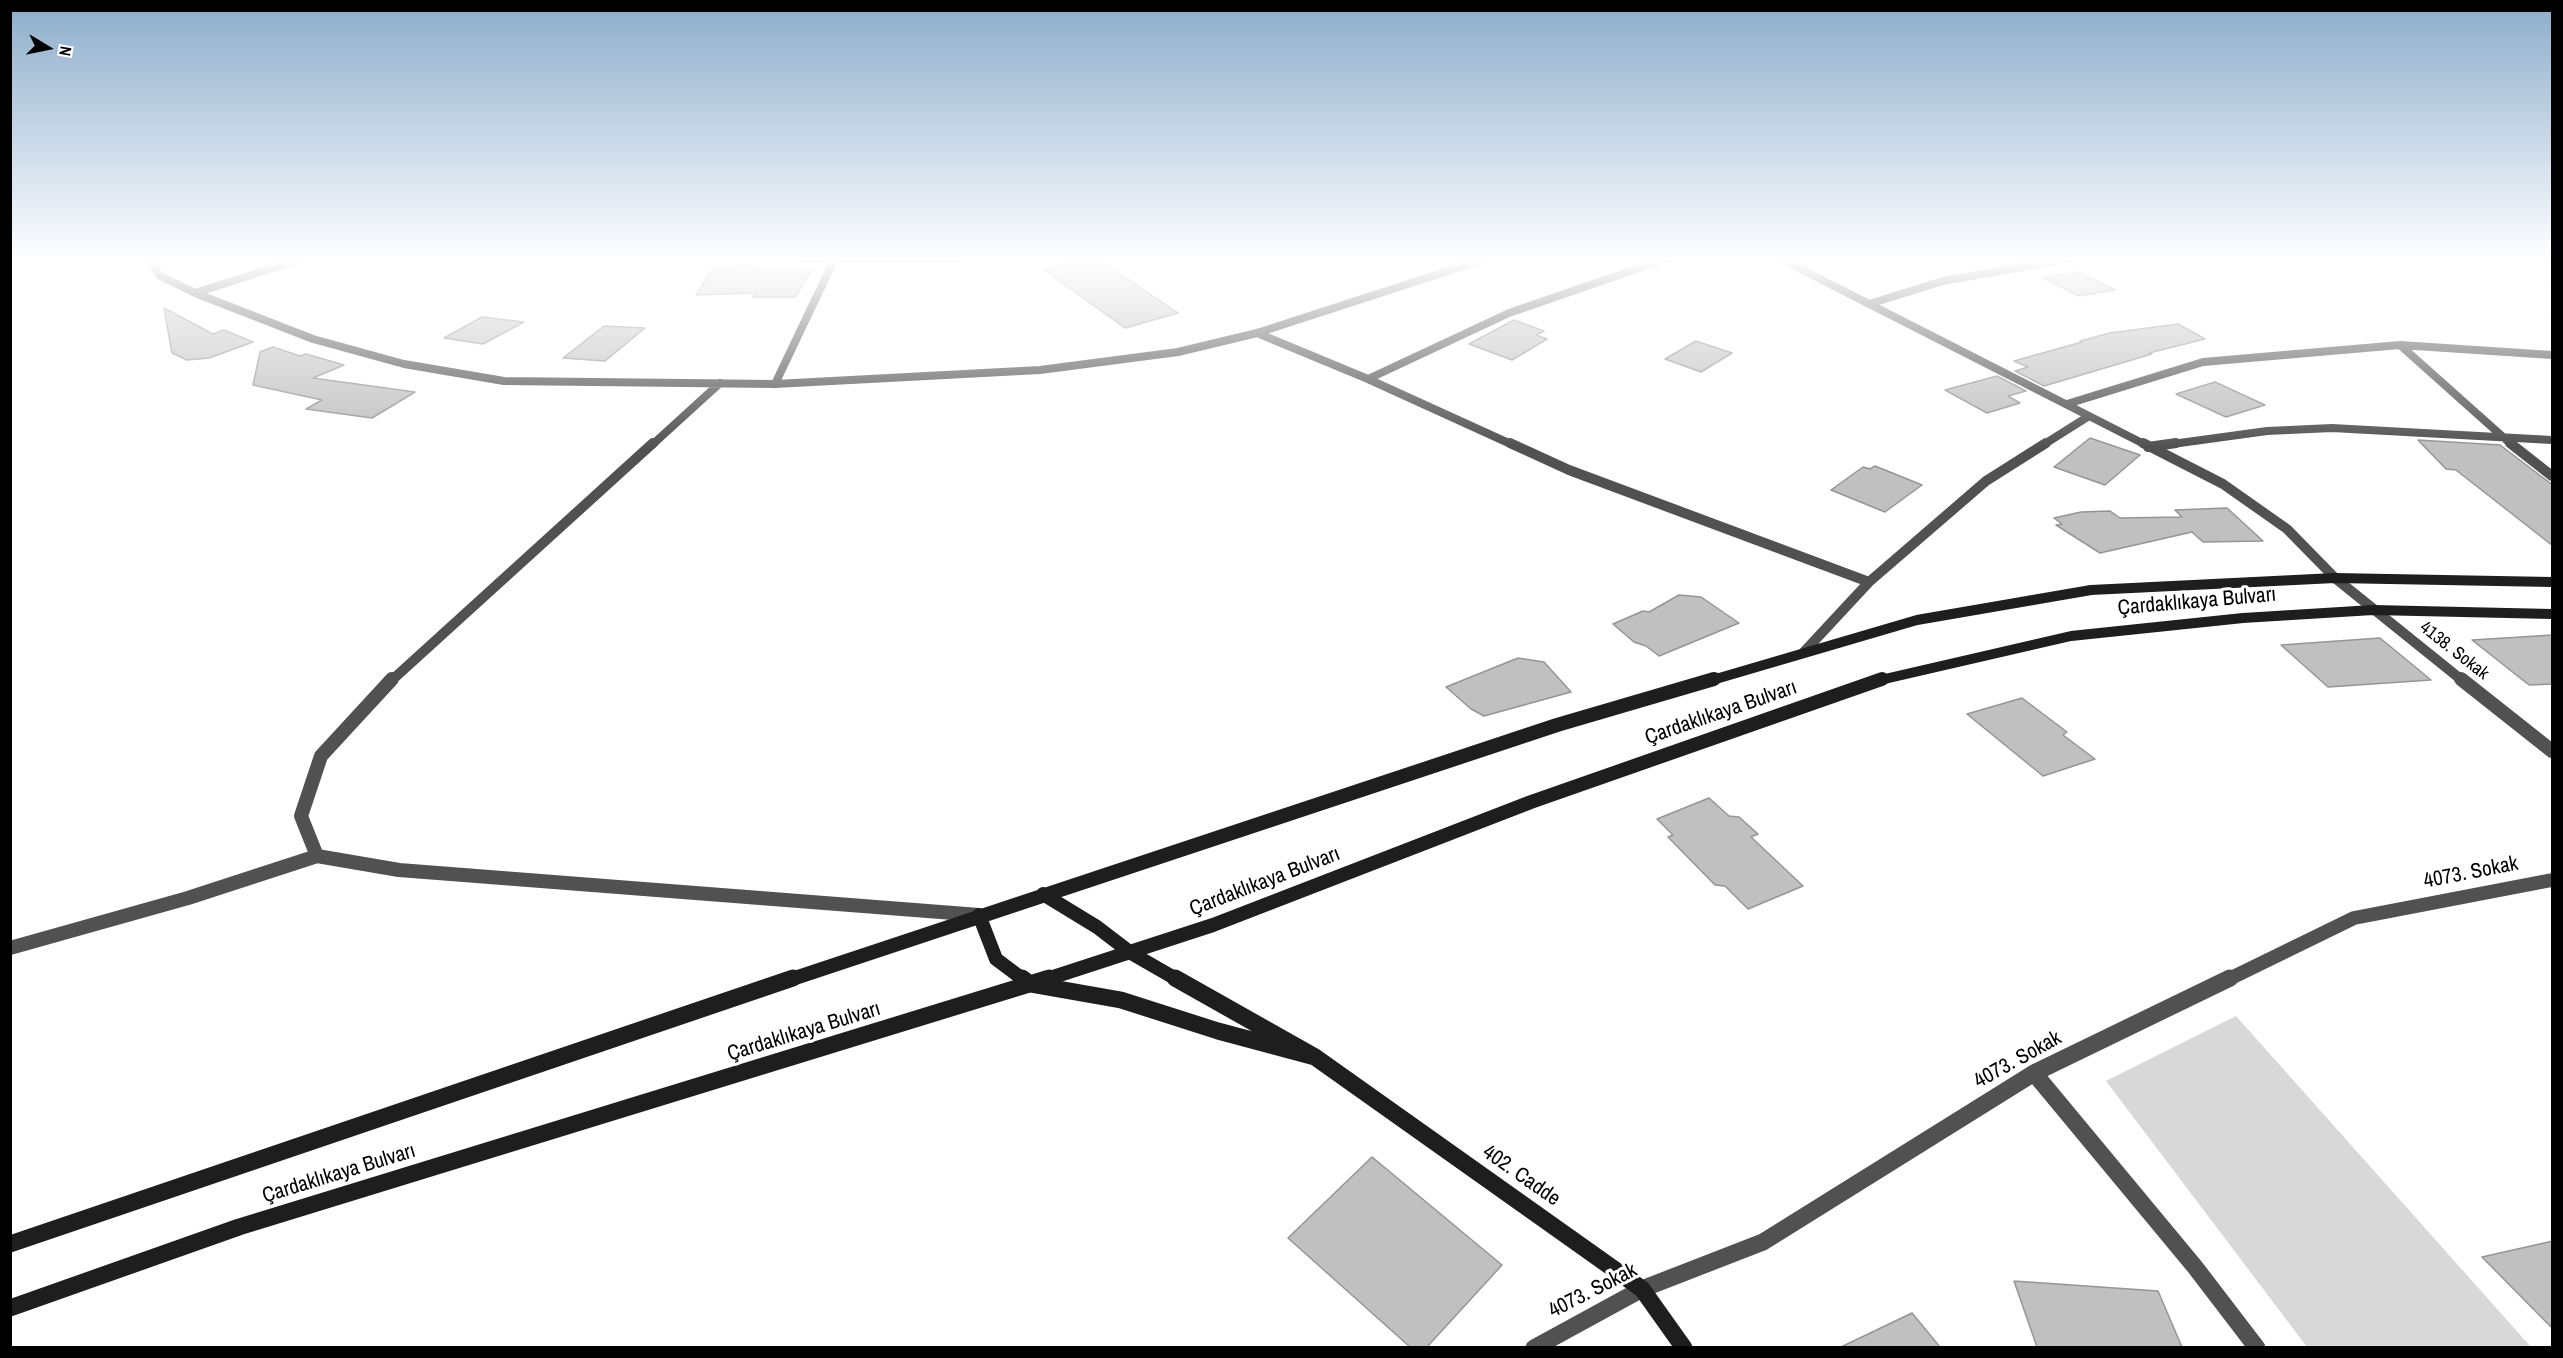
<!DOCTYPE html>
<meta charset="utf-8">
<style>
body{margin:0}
#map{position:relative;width:2563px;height:1358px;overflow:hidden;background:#fff;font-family:"Archivo Narrow",sans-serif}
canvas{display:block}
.frame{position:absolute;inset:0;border:12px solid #000;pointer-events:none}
.north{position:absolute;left:18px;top:18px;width:60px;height:60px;-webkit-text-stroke:4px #fff;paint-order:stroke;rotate:100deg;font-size:16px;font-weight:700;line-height:24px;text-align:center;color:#000}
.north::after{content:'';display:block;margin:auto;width:21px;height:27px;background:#000;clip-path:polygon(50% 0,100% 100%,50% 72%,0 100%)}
</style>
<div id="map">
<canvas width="2563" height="1358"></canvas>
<div class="frame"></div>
<div class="north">N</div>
</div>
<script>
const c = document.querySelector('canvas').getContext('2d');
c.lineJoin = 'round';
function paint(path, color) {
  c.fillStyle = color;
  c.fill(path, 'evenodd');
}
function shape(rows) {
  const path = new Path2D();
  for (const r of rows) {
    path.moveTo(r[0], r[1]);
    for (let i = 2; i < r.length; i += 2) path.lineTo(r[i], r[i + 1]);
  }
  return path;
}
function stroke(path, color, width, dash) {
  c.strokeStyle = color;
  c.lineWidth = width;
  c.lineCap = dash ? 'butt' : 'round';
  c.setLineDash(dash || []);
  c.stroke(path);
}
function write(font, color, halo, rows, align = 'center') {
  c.font = font + ' "Archivo Narrow",sans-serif';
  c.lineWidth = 6;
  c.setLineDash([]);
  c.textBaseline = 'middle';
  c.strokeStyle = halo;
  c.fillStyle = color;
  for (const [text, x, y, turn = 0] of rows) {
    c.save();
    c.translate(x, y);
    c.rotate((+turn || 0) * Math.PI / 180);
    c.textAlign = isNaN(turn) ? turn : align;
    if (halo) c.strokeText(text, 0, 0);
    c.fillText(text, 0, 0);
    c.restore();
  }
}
paint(shape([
 [2236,1016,2531,1347,2307,1347,2106,1081]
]), '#d8d8d8');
const building = shape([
 [1083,260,1088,263,1100,260,1178,313,1125,328,1044,270,1083,260],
 [755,266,753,269,813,269,795,297,753,297,756,293,696,295,713,267,755,266],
 [2079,272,2115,290,2079,296,2043,278,2079,272],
 [164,308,213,334,224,330,253,342,209,358,187,360,172,353,164,308],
 [482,317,524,322,483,344,444,338,482,317],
 [1514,320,1544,331,1536,335,1547,339,1512,360,1469,344,1514,320],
 [2178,324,2205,339,2149,353,2152,354,2044,386,2015,371,2028,367,2014,361,2082,342,2080,341,2110,333,2178,324],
 [604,326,645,328,605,361,563,358,604,326],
 [1696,341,1732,353,1701,372,1665,359,1696,341],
 [273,347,300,356,306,354,344,365,313,378,415,392,372,418,306,409,322,400,253,385,260,352,273,347],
 [1997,376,2026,391,2008,396,2020,403,1987,413,1945,390,1997,376],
 [2215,382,2265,405,2226,417,2176,394,2215,382],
 [2090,438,2140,455,2105,485,2054,467,2090,438],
 [2418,440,2500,445,2550,483,2553,485,2553,546,2456,470,2446,469,2418,440],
 [1875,466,1922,485,1885,512,1831,490,1863,467,1870,469,1875,466],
 [2227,508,2263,541,2203,542,2192,532,2100,553,2056,525,2062,524,2054,518,2081,512,2110,511,2120,518,2182,517,2175,510,2227,508],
 [1679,595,1701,597,1739,623,1659,656,1646,646,1634,642,1613,624,1643,611,1649,612,1679,595],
 [2553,635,2553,684,2529,685,2472,640,2553,635],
 [2380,638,2431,680,2328,687,2281,645,2380,638],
 [1518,658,1544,662,1571,692,1484,716,1471,709,1446,687,1518,658],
 [2022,698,2067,732,2063,735,2095,759,2043,776,1967,714,2022,698],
 [1709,798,1729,816,1739,817,1758,834,1751,837,1803,886,1748,909,1725,886,1715,885,1668,837,1673,835,1657,819,1709,798],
 [1372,1157,1502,1265,1427,1347,1410,1347,1288,1238,1372,1157],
 [2553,1241,2553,1329,2482,1257,2553,1241],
 [2014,1281,2158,1291,2182,1347,2037,1347,2014,1281],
 [1912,1313,1940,1347,1841,1347,1912,1313]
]);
paint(building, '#c0c0c0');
stroke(building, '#959595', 1.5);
stroke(shape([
 [148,258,160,276,195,293,313,339,404,364,504,381,775,384,1040,370,1178,352,1257,333,1488,258],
 [804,258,956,258],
 [1779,258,2146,445],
 [195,293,304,258],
 [1869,304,1943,281,2072,258],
 [1257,333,1368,379,1509,313,1668,258],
 [2400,345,2512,445],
 [1368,379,1513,445],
 [775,384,835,258],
 [2067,404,2203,362,2400,345,2552,355],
 [652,445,720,383],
 [2043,445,2089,416],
 [2165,445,2267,431,2332,428,2552,440]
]), '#515151', 8);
stroke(shape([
 [1510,443,1569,470,1869,582],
 [2143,443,2223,484,2287,529,2335,578,2463,681],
 [2510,443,2552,476],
 [2148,447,2176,443],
 [1803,653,1869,582,1986,481,2046,443],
 [391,681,653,443]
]), '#515151', 10);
stroke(shape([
 [392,679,321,756,301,816,317,856,399,870,979,915],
 [2461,679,2552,751],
 [10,948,188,898,317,856],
 [2227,980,2354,918,2552,880]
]), '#515151', 14);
stroke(shape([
 [2034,1073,2195,1267,2257,1348],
 [1534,1348,1642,1289,1763,1242,2034,1073,2230,978]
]), '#515151', 17);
stroke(shape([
 [1709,681,1917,620,2091,590,2335,578,2552,582],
 [1876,681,2071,636,2243,618,2373,610,2552,614]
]), '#1e1e1e', 10);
stroke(shape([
 [1043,894,1097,927,1131,953,1178,980],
 [979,915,996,959,1024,980],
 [789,980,1557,725,1714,679],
 [1044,980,1213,925,1531,802,1882,679]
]), '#1e1e1e', 14);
stroke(shape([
 [1022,978,1030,984,1121,1000,1218,1031,1315,1057,1175,978],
 [1315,1057,1642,1289,1684,1348],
 [10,1244,793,978],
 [10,1308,239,1227,1049,978]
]), '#1e1e1e', 17);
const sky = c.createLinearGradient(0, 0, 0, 448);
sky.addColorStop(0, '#8baccb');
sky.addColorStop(0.58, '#fff');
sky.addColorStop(1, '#ffffff00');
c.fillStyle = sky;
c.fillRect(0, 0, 2563, 448);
write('18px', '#000', '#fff', [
 ["4138. Sokak",2454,651,38]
]);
write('21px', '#000', '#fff', [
 ["Çardaklıkaya Bulvarı",2197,602,-5],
 ["Çardaklıkaya Bulvarı",1721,713,-19],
 ["4073. Sokak",2471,873,-11],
 ["Çardaklıkaya Bulvarı",1265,882,-21],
 ["Çardaklıkaya Bulvarı",804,1032,-17],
 ["4073. Sokak",2018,1060,-29],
 ["Çardaklıkaya Bulvarı",339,1174,-17],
 ["402. Cadde",1521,1176,35],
 ["4073. Sokak",1593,1291,-27]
]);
</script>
